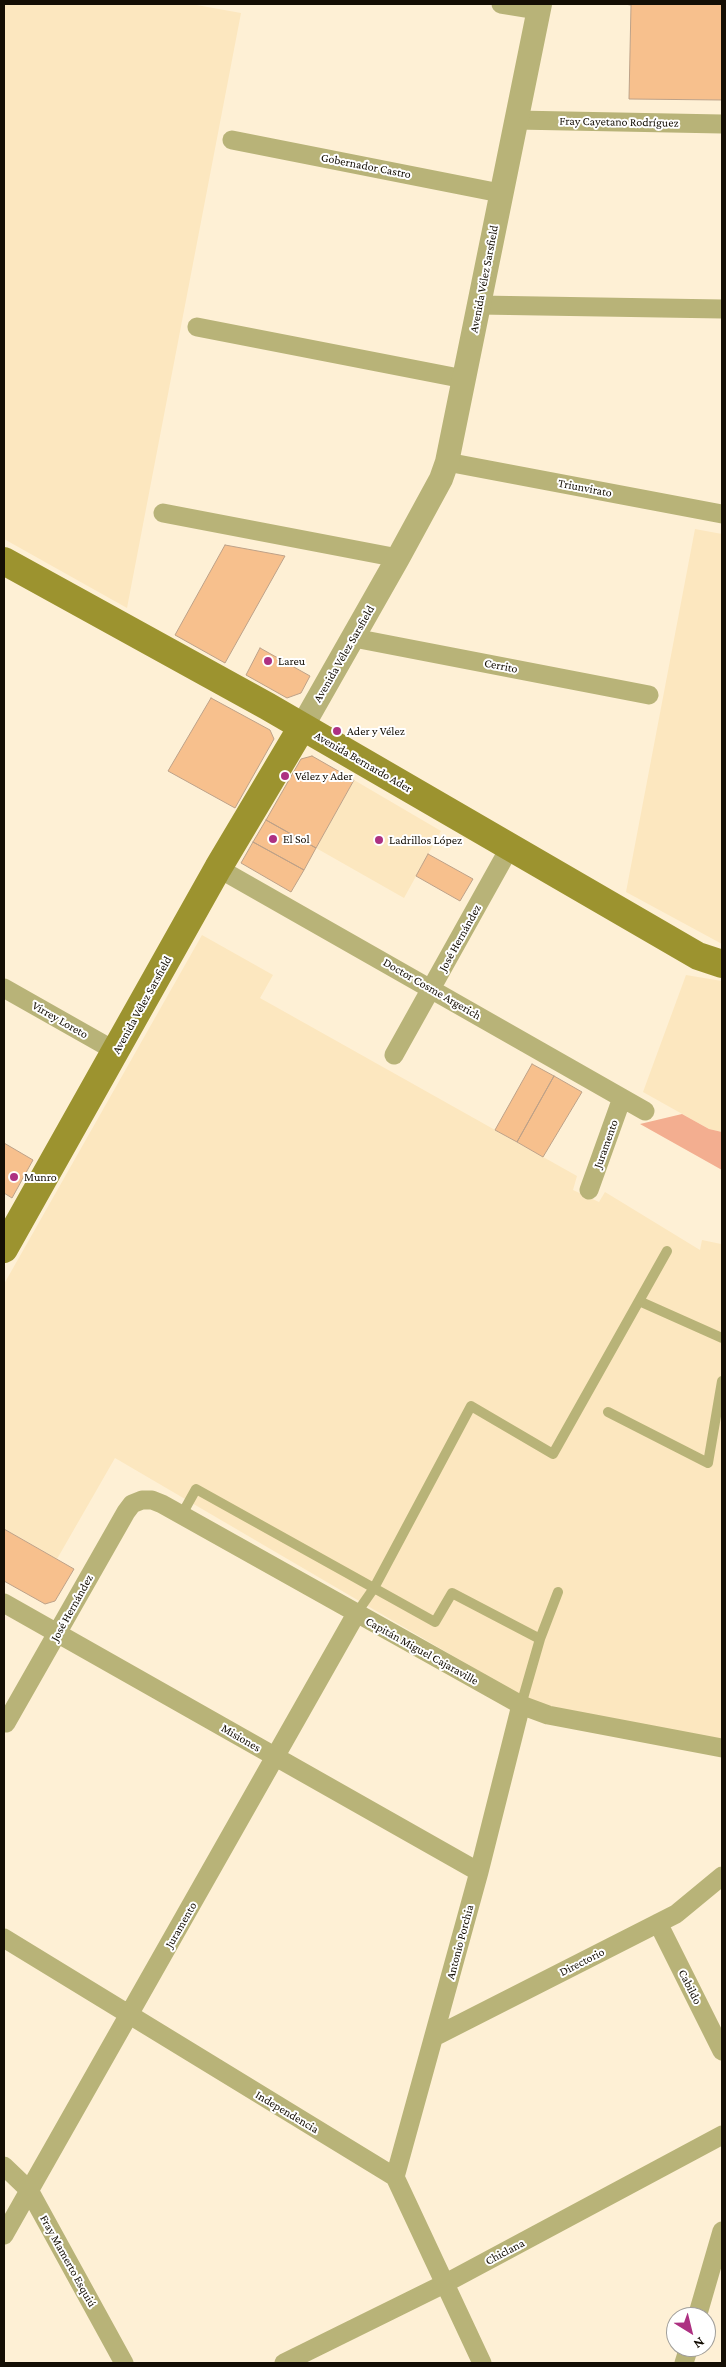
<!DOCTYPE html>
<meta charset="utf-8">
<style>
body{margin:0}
#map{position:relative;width:726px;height:2367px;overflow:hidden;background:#fef0d5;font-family:"Crimson Pro",serif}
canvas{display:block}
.frame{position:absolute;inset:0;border:5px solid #140e04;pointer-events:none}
.north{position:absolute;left:666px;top:2307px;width:50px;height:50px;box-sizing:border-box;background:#fff;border:1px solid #a19f9b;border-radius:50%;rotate:144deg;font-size:14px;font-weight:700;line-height:20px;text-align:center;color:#140e04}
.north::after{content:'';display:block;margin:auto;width:18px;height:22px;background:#ad3182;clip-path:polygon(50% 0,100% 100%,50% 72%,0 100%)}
</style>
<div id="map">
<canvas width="726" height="2367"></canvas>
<div class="frame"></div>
<div class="north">N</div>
</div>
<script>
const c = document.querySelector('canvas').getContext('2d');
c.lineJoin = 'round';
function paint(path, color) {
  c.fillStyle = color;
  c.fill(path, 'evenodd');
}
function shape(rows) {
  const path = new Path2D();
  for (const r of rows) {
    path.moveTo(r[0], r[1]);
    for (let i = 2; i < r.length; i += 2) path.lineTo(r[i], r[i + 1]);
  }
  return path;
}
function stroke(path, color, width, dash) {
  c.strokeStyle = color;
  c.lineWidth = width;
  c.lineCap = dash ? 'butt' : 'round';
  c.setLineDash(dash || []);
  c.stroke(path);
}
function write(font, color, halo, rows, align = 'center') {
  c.font = font + ' "Crimson Pro",serif';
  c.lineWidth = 4;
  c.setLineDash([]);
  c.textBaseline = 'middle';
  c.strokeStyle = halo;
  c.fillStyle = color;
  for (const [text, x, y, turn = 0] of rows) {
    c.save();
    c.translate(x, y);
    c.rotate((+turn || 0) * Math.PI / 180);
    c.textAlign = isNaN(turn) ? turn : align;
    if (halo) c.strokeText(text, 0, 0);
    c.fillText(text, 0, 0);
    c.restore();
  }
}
paint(shape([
 [4,4,191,4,241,13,127,608,4,539],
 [695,529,722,534,722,944,626,892],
 [354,780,441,831,404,898,316,848],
 [202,935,273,975,260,998,577,1176,573,1190,599,1202,605,1192,700,1250,702,1240,721,1244,722,1241,722,1743,526,1709,530,1701,115,1458,57,1559,4,1529,4,1284],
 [686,975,722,981,722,1132,709,1129,643,1092]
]), '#fce7bf');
paint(shape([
 [682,1114,709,1129,722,1132,722,1170,640,1124]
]), '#f3ae90');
const building = shape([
 [624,4,722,4,722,100,629,99,631,5,624,4],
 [225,545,285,556,225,663,175,635,225,545],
 [260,648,310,676,301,693,287,698,246,675,260,648],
 [211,698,270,730,274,739,235,808,168,771,211,698],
 [312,756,354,780,316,848,266,820,301,759,312,756],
 [266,820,316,848,304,870,253,842,266,820],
 [253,842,304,870,291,892,241,863,253,842],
 [428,854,473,879,460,901,416,876,428,854],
 [532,1064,554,1076,517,1142,495,1130,532,1064],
 [554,1076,582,1092,543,1157,517,1142,554,1076],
 [4,1143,33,1160,12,1198,4,1193,4,1143],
 [4,1529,74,1569,55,1601,45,1604,4,1581,4,1529]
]);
paint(building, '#f7c08d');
stroke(building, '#bda188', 1);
stroke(shape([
 [639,1301,722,1338],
 [608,1412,708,1463,722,1381],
 [181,1516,196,1489,435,1622,452,1593,540,1639],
 [356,1614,374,1588,471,1406,553,1454,667,1251],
 [521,1705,540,1639,558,1592]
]), '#b8b378', 10);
stroke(shape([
 [501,4,538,10],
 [516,120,722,124],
 [232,140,500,193],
 [479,305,722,309],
 [197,327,464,379],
 [447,462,722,514],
 [163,513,398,558],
 [354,638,649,695],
 [218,868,645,1111],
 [4,988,117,1052],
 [394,1055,510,847],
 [589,1190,622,1098],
 [4,1603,479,1872],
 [6,1723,126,1512,132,1504,142,1500,152,1500,162,1504,521,1705,548,1715,722,1748],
 [658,1923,722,2051],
 [4,1938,395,2177,482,2363],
 [434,2037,676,1914,722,1876],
 [4,2166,29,2190,124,2363],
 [395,2177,479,1872,521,1705],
 [4,2235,356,1614],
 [697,2317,722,2231],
 [284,2363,444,2284,722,2135],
 [684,2363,689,2347]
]), '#b8b378', 19);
stroke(shape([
 [302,727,398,558,441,479,447,462,540,4]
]), '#b8b378', 24);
stroke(shape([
 [4,561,267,706,698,956,722,964],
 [4,1249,218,868,302,727]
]), '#9c932f', 28);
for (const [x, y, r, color] of [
 [268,661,5,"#ad3182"],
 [337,731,5,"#ad3182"],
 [285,776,5,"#ad3182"],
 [273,839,5,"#ad3182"],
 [379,840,5,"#ad3182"],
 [14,1177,5,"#ad3182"]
]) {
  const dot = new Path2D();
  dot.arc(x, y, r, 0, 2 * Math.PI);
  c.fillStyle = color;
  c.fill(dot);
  stroke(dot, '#fff', 2);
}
write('12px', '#140e04', '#fff', [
 ["Fray Cayetano Rodríguez",619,122,1],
 ["Gobernador Castro",366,166,11],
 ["Avenida Vélez Sarsfield",484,279,-79],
 ["Triunvirato",585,488,11],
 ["Avenida Vélez Sarsfield",344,654,-60],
 ["Cerrito",501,666,11],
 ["Avenida Bernardo Ader",363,762,30],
 ["José Hernández",460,938,-61],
 ["Doctor Cosme Argerich",432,989,30],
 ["Avenida Vélez Sarsfield",142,1005,-61],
 ["Virrey Loreto",60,1020,30],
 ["Juramento",606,1144,-70],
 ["José Hernández",72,1608,-61],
 ["Capitán Miguel Cajaraville",422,1651,29],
 ["Misiones",241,1738,30],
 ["Juramento",181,1925,-60],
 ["Antonio Porchia",460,1942,-75],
 ["Directorio",582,1962,-27],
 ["Cabildo",690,1987,63],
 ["Independencia",287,2112,31],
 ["Chiclana",505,2252,-28],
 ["Fray Mamerto Esquiú",68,2261,61]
]);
write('12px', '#140e04', '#fff', [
 ["Lareu",278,661],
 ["Ader y Vélez",347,731],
 ["Vélez y Ader",295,776],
 ["El Sol",283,839],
 ["Ladrillos López",389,840],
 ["Munro",24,1177]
], 'left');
</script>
